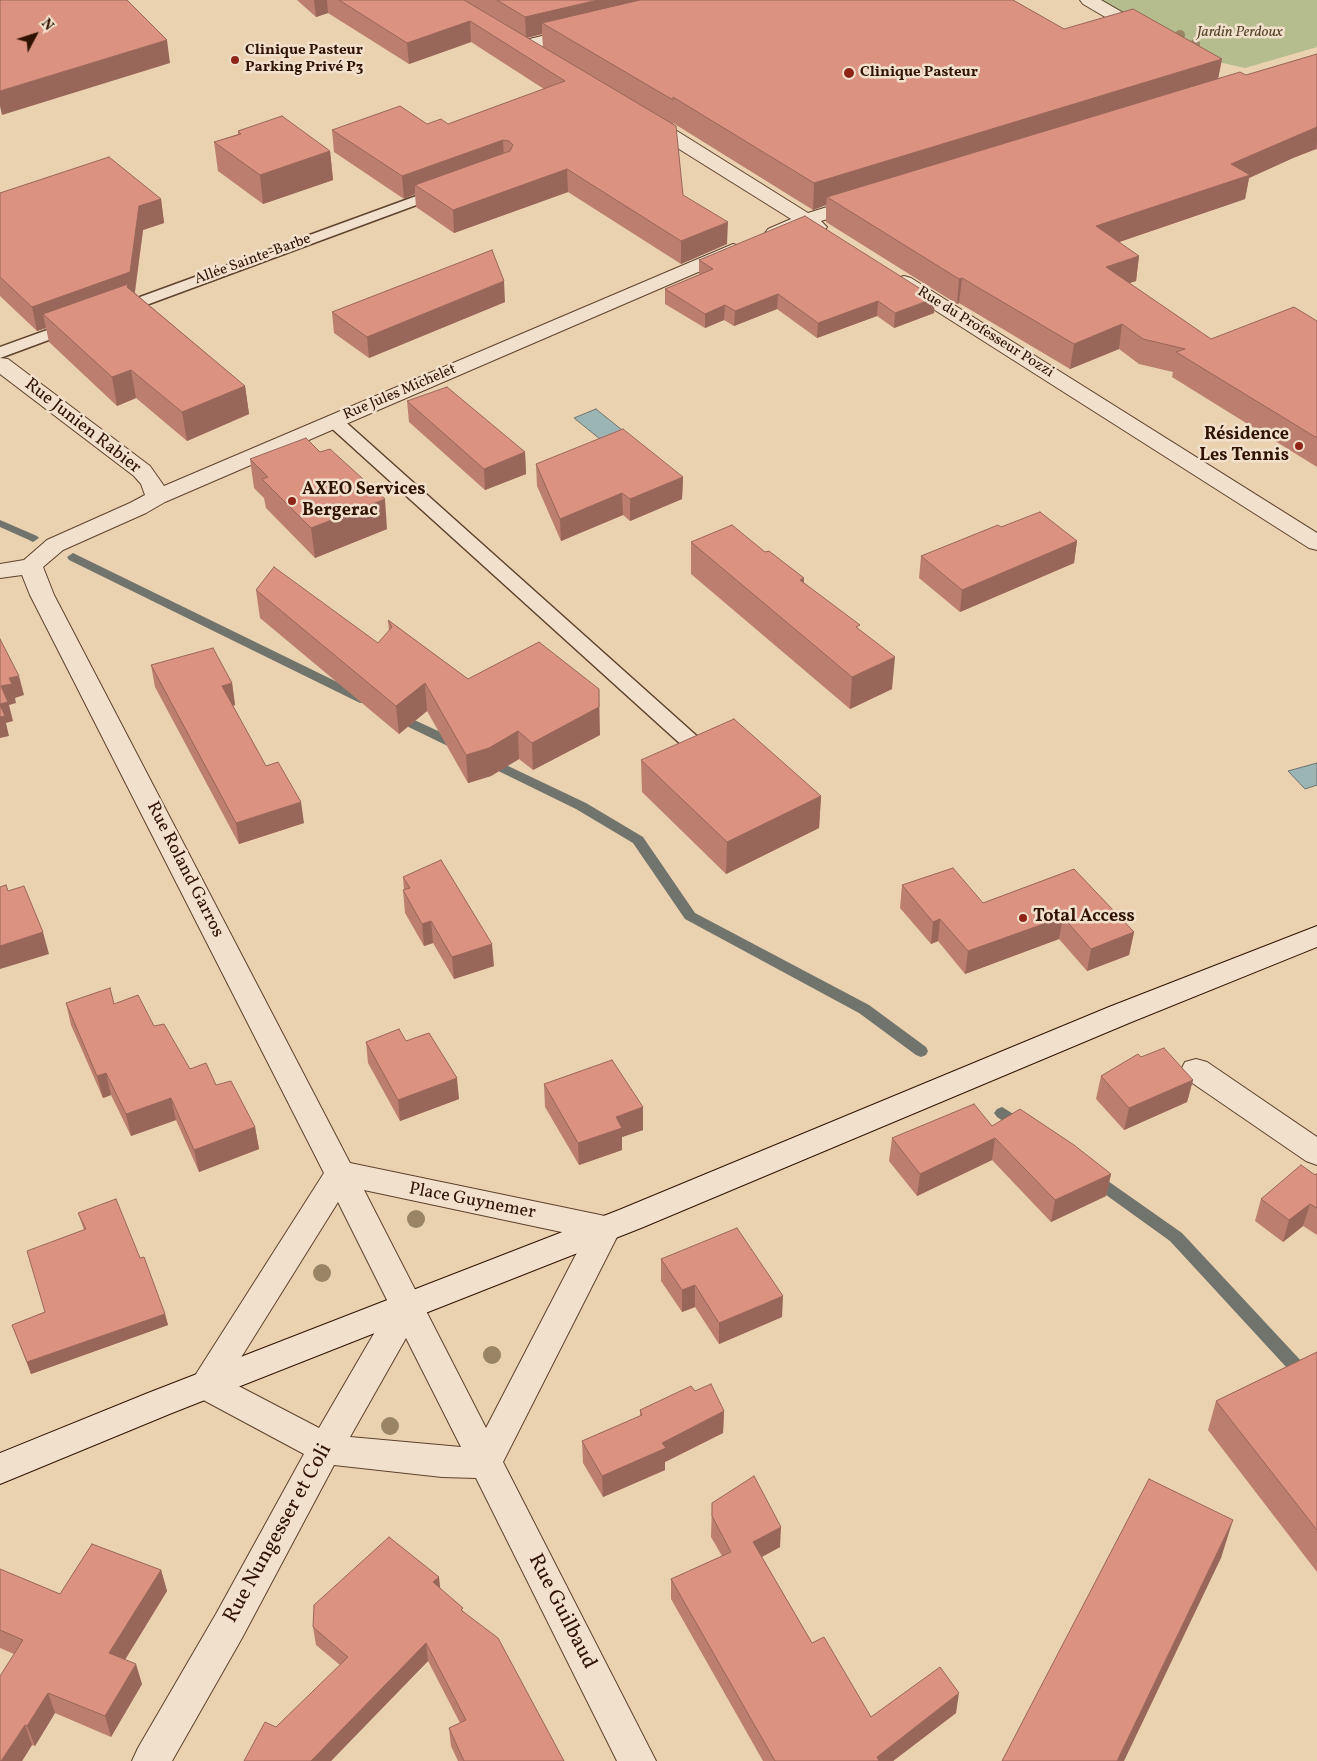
<!DOCTYPE html>
<meta charset="utf-8">
<style>
body{margin:0}
#map{position:relative;width:1317px;height:1761px;overflow:hidden;background:#ead1b0;font-family:Vollkorn,serif}
canvas{display:block}
.north{position:absolute;left:10px;top:10px;width:50px;height:50px;-webkit-text-stroke:4px #f1e1cc;paint-order:stroke;rotate:50deg;font-size:14px;font-weight:700;line-height:20px;text-align:center;color:#2f1300}
.north::after{content:'';display:block;margin:auto;width:18px;height:22px;background:#2f1300;clip-path:polygon(50% 0,100% 100%,50% 72%,0 100%)}
</style>
<div id="map">
<canvas width="1317" height="1761"></canvas>
<div class="north">N</div>
</div>
<script>
const c = document.querySelector('canvas').getContext('2d');
c.lineJoin = 'round';
function paint(path, color) {
  c.fillStyle = color;
  c.fill(path, 'evenodd');
}
function shape(rows) {
  const path = new Path2D();
  for (const r of rows) {
    path.moveTo(r[0], r[1]);
    for (let i = 2; i < r.length; i += 2) path.lineTo(r[i], r[i + 1]);
  }
  return path;
}
function stroke(path, color, width, dash) {
  c.strokeStyle = color;
  c.lineWidth = width;
  c.lineCap = dash ? 'butt' : 'round';
  c.setLineDash(dash || []);
  c.stroke(path);
}
function write(font, color, halo, rows, align = 'center') {
  c.font = font + ' Vollkorn,serif';
  c.lineWidth = 5;
  c.setLineDash([]);
  c.textBaseline = 'middle';
  c.strokeStyle = halo;
  c.fillStyle = color;
  for (const [text, x, y, turn = 0] of rows) {
    c.save();
    c.translate(x, y);
    c.rotate((+turn || 0) * Math.PI / 180);
    c.textAlign = isNaN(turn) ? turn : align;
    if (halo) c.strokeText(text, 0, 0);
    c.fillText(text, 0, 0);
    c.restore();
  }
}
paint(shape([
 [1101,0,1317,0,1317,47,1245,68,1205,59]
]), '#b5bc8d');
const water = shape([
 [596,409,627,434,605,443,574,418,596,409],
 [1317,763,1317,785,1305,789,1288,771,1317,763]
]);
paint(water, '#9bb5b5');
stroke(water, '#70746d', 1);
paint(shape([
 [0,520,37,536,39,538,33,542,29,540,0,527,0,520],
 [73,553,368,697,370,700,368,703,360,703,69,560,67,557,73,553],
 [395,711,464,743,465,746,459,750,454,749,390,718,389,715,395,711],
 [487,756,586,803,643,837,695,913,869,1005,926,1047,928,1051,926,1055,921,1057,916,1055,859,1013,685,919,633,843,576,809,482,763,480,760,487,756],
 [1002,1107,1028,1123,1031,1127,1028,1131,1023,1133,1018,1131,997,1117,994,1113,997,1109,1002,1107],
 [1093,1172,1098,1174,1182,1233,1317,1378,1317,1396,1311,1394,1170,1241,1088,1182,1085,1178,1088,1174,1093,1172]
]), '#70746d');
const lane = shape([
 [441,187,446,188,448,191,446,194,122,314,110,314,108,311,110,308,441,187],
 [75,320,81,322,83,325,81,328,0,358,0,347,75,320],
 [334,416,340,417,699,738,702,743,699,748,692,750,685,748,328,425,325,421,328,417,334,416]
]);
const street = shape([
 [1080,0,1101,0,1153,30,1156,34,1153,38,1147,39,1141,38,1083,4,1080,0],
 [579,27,585,28,588,32,585,36,523,51,517,50,514,46,517,42,579,27],
 [646,114,653,116,808,213,862,196,869,198,872,202,869,206,821,221,827,227,824,231,817,233,804,228,782,237,775,239,768,237,765,233,768,229,791,219,639,124,637,120,639,116,646,114],
 [733,244,740,246,743,250,740,254,165,502,146,513,63,550,43,567,54,595,350,1163,605,1216,616,1220,621,1229,503,1462,656,1761,617,1761,476,1478,442,1477,334,1465,242,1638,172,1761,132,1761,138,1748,216,1614,304,1454,194,1395,189,1385,324,1173,30,595,22,575,0,578,0,564,24,560,47,540,130,503,145,495,141,484,134,476,0,374,0,358,8,359,150,466,164,486,733,244],
 [364,1190,585,1237,486,1428,364,1190],
 [338,1202,390,1306,319,1428,227,1380,338,1202],
 [406,1338,461,1447,350,1437,406,1338],
 [904,276,911,278,1317,533,1317,550,1309,548,897,286,894,282,897,278,904,276],
 [1196,1059,1207,1062,1317,1137,1317,1165,1306,1161,1185,1078,1181,1070,1185,1062,1196,1059]
]);
const secondary = shape([
 [1317,926,1317,947,1129,1023,641,1228,172,1413,0,1484,0,1453,148,1393,619,1210,1109,1007,1317,926]
]);
stroke(lane, '#5e422c', 3);
stroke(street, '#5e422c', 2);
stroke(secondary, '#2f1300', 2);
paint(lane, '#f1e1cc');
paint(street, '#f1e1cc');
paint(secondary, '#f1e1cc');
c.fillStyle = '#998566';
for (const [x, y, r] of [
 [1180,35,5],
 [1195,44,5],
 [416,1219,9],
 [322,1273,9],
 [492,1355,9],
 [390,1426,9]
]) {
  c.beginPath();
  c.arc(x, y, r, 0, 2 * Math.PI);
  c.fill();
}
paint(shape([
 [297,0,1013,0,1064,29,1222,59,1218,78,1246,75,1317,54,1317,150,1316,149,1293,158,1249,178,1245,199,1119,242,1139,256,1136,281,1129,283,1211,339,1317,321,1317,467,1172,377,1173,372,1139,364,1119,349,1070,369,959,303,957,304,826,222,826,205,813,210,673,123,683,195,727,244,681,264,568,192,454,233,416,207,415,194,404,199,334,152,332,130,427,124,448,124,544,89,471,42,409,64,328,13,316,17],
 [542,34,543,47,527,38],
 [238,131,330,151,333,180,263,204,218,171,214,142,238,134],
 [0,193,161,199,164,223,143,230,135,293,245,386,249,414,187,441,136,398,117,406,49,342,46,328,37,331,0,296],
 [699,260,934,313,894,328,877,316,817,338,777,309,734,326,724,320,705,328,665,304,665,289,699,275],
 [505,302,369,358,334,333,332,312],
 [407,401,525,452,526,474,485,490,409,422],
 [320,452,387,529,315,558,266,508,264,498,254,488,250,459],
 [536,464,683,477,682,499,630,521,623,515,561,541,537,486],
 [1001,527,1077,541,1074,563,960,612,919,578,921,556],
 [691,542,765,552,804,583,859,629,892,689,850,709,691,574],
 [256,590,378,643,389,631,388,620,468,679,600,735,533,770,519,759,491,776,468,783,427,711,399,734,260,618],
 [151,665,232,683,235,705,233,706,266,766,304,823,239,844,155,687],
 [641,760,821,796,819,828,726,874,642,792],
 [1074,869,1134,932,1129,955,1087,971,1059,939,965,974,938,941,931,944,900,908,902,885,983,903],
 [403,877,494,966,454,979,433,943,424,946,405,913,403,890,404,890],
 [66,1003,114,1004,154,1026,190,1069,216,1085,255,1127,259,1149,199,1172,176,1120,131,1136,111,1095,103,1098,71,1025],
 [406,1041,459,1099,400,1121,368,1063,366,1042],
 [1141,1057,1193,1080,1187,1102,1124,1130,1096,1099,1101,1076],
 [544,1084,643,1107,643,1130,622,1137,622,1150,579,1165,545,1107],
 [992,1126,1111,1174,1106,1196,1051,1222,992,1160,917,1196,889,1161,892,1138],
 [1317,1173,1317,1235,1303,1226,1283,1242,1255,1221,1261,1199,1315,1175],
 [78,1213,140,1258,165,1314,168,1325,31,1374,12,1325,45,1312,84,1230],
 [661,1259,782,1317,719,1344,695,1307,682,1312,661,1281],
 [1317,1352,1317,1572,1208,1430,1216,1401],
 [695,1391,724,1411,723,1433,665,1462,665,1470,603,1497,583,1463,582,1441,640,1416,640,1410],
 [712,1503,780,1547,762,1557,812,1643,871,1717,956,1713,893,1761,763,1761,671,1599,671,1579,722,1556,711,1537],
 [0,1569,60,1594,161,1570,167,1591,125,1660,142,1684,111,1737,55,1713,35,1746,32,1745,22,1761,14,1654,0,1648],
 [440,1589,463,1611,564,1761,458,1761,451,1746,449,1728,460,1723,428,1661,331,1761,244,1761,340,1665,316,1645,313,1627]
]), '#bc7e6e');
paint(shape([
 [314,0,327,0,328,13,316,17],
 [598,0,660,0,542,23,542,34,526,38,525,17],
 [470,21,471,42,409,64,407,43],
 [167,40,170,63,2,115,0,106,0,91],
 [1222,59,1217,84,827,197,826,205,813,210,814,183],
 [1317,127,1317,142,1316,149,1293,158,1249,178,1245,199,1093,251,1096,226,1231,164],
 [503,140,504,162,415,185,415,194,404,199,402,176],
 [330,151,333,180,263,204,260,175],
 [567,169,568,192,454,233,453,210],
 [161,199,164,223,143,230,134,296,43,314,46,328,37,331,32,307,139,206],
 [728,222,727,244,681,264,681,241],
 [1139,256,1136,281,1102,292,1106,267],
 [962,278,959,303,957,304,959,279],
 [504,281,505,302,369,358,367,337],
 [778,294,777,309,734,326,735,311],
 [935,298,934,313,894,328,895,313],
 [878,301,877,316,817,338,818,323],
 [725,305,724,320,705,328,705,314],
 [1122,324,1119,349,1070,369,1074,344],
 [131,370,136,398,117,406,112,377],
 [245,386,249,414,187,441,182,412],
 [525,452,526,474,485,490,484,469],
 [683,477,682,499,630,521,630,499],
 [622,493,623,515,561,541,560,519],
 [385,499,387,529,315,558,311,528],
 [1077,541,1074,563,960,612,962,590],
 [804,578,803,609,800,580],
 [895,657,892,689,850,709,852,677],
 [19,676,24,695,15,698,16,703,9,705,13,721,6,723,9,736,0,738,0,704,1,686,9,678],
 [232,683,235,705,225,708,222,686],
 [425,683,427,711,399,734,396,706],
 [599,689,600,735,533,770,532,743],
 [518,731,519,759,491,776,468,783,466,755],
 [821,796,819,828,726,874,727,842],
 [301,802,304,823,239,844,236,823],
 [1063,917,1059,939,965,974,968,951],
 [940,919,938,941,931,944,933,922],
 [431,921,433,943,424,946,422,924],
 [43,932,49,954,0,969,0,946],
 [1134,932,1129,955,1087,971,1091,949],
 [492,944,494,966,454,979,452,957],
 [106,1073,111,1095,103,1098,97,1076],
 [457,1078,459,1099,400,1121,398,1100],
 [1193,1080,1187,1102,1124,1130,1129,1108],
 [171,1098,176,1120,131,1136,126,1114],
 [643,1107,643,1130,622,1137,622,1150,579,1165,578,1143,616,1117],
 [255,1127,259,1149,199,1172,194,1150],
 [995,1138,992,1160,917,1196,920,1174],
 [1111,1174,1106,1196,1051,1222,1055,1200],
 [1310,1204,1303,1226,1283,1242,1289,1220],
 [695,1285,695,1307,682,1312,682,1290],
 [783,1296,782,1317,719,1344,719,1323],
 [165,1314,168,1325,31,1374,27,1362],
 [724,1411,723,1433,665,1462,665,1470,603,1497,602,1476,662,1443],
 [1233,1520,1221,1558,1124,1761,1117,1761],
 [781,1527,780,1547,752,1562,753,1542],
 [161,1570,167,1591,116,1674,109,1653],
 [439,1577,441,1595,433,1582],
 [426,1643,428,1661,331,1761,311,1761],
 [136,1664,142,1684,111,1737,105,1716],
 [48,1693,55,1713,35,1746,27,1726],
 [959,1693,956,1713,893,1761,876,1761,877,1757],
 [25,1725,32,1745,22,1761,1,1761]
]), '#99665a');
const building = shape([
 [0,0,127,0,167,40,0,91,0,0],
 [339,0,464,0,676,126,683,195,728,222,681,241,567,169,453,210,415,185,510,151,513,145,509,141,503,140,402,176,332,130,400,106,427,124,441,119,448,124,565,81,470,21,407,43,339,0],
 [497,0,598,0,525,17,497,0],
 [640,0,1013,0,1064,29,1133,9,1222,59,814,183,673,97,673,100,542,23,640,0],
 [1317,54,1317,127,1231,164,1250,175,1096,226,1139,256,1106,267,1211,339,1294,307,1317,321,1317,438,1176,352,1185,349,1143,339,1122,324,1074,344,962,278,959,279,827,197,1240,72,1246,75,1317,54],
 [282,116,330,151,260,175,214,142,241,134,238,131,282,116],
 [109,157,161,199,139,206,130,272,32,307,0,277,0,193,109,157],
 [805,216,935,298,895,313,878,301,818,323,778,294,735,311,725,305,705,314,665,289,713,269,699,260,805,216],
 [492,250,504,281,367,337,332,312,492,250],
 [128,284,127,287,245,386,182,412,131,370,112,377,43,314,128,284],
 [447,387,525,452,484,469,407,401,447,387],
 [623,429,683,477,630,499,622,493,560,519,536,464,623,429],
 [306,438,320,452,330,449,385,499,311,528,262,479,268,477,250,459,306,438],
 [1040,512,1077,541,962,590,921,556,998,525,1001,527,1040,512],
 [732,525,765,552,769,551,804,578,800,580,860,625,856,627,895,657,852,677,691,542,732,525],
 [274,567,378,643,392,627,388,620,468,679,539,642,599,689,599,707,532,743,518,731,489,748,466,755,425,683,396,706,256,590,274,567],
 [0,639,19,676,9,678,12,684,1,686,8,702,0,704,0,639],
 [213,648,232,683,222,686,266,766,278,762,301,802,236,823,151,665,213,648],
 [0,705,5,716,0,717,0,705],
 [734,719,821,796,727,842,641,760,734,719],
 [441,860,492,944,452,957,431,921,422,924,403,890,410,888,403,877,441,860],
 [953,868,983,903,1074,869,1134,932,1091,949,1063,917,968,951,940,919,933,922,902,885,953,868],
 [6,885,8,891,24,886,43,932,0,946,0,887,6,885],
 [110,988,114,1004,138,995,154,1026,164,1024,190,1069,206,1063,216,1085,231,1081,255,1127,194,1150,171,1098,126,1114,106,1073,97,1076,66,1003,110,988],
 [399,1029,406,1041,429,1033,457,1078,398,1100,366,1042,399,1029],
 [1164,1048,1193,1080,1129,1108,1101,1076,1138,1054,1141,1057,1164,1048],
 [612,1060,643,1107,616,1117,622,1128,578,1143,544,1084,612,1060],
 [974,1104,992,1126,1020,1109,1074,1145,1111,1174,1055,1200,995,1138,920,1174,892,1138,974,1104],
 [1301,1165,1315,1175,1317,1173,1317,1208,1310,1204,1289,1220,1261,1199,1301,1165],
 [116,1199,140,1258,144,1257,165,1314,27,1362,12,1325,45,1312,27,1251,86,1229,78,1213,116,1199],
 [737,1228,783,1296,719,1323,695,1285,682,1290,661,1259,737,1228],
 [1317,1352,1317,1530,1216,1401,1317,1352],
 [711,1384,724,1411,662,1443,666,1448,602,1476,582,1441,642,1415,640,1410,691,1386,695,1391,711,1384],
 [754,1476,781,1527,753,1542,812,1643,824,1637,871,1717,940,1667,959,1693,877,1757,879,1761,775,1761,671,1579,731,1552,712,1516,712,1503,754,1476],
 [1149,1479,1233,1520,1117,1761,1002,1761,1149,1479],
 [389,1537,439,1577,433,1582,463,1608,461,1610,498,1638,564,1761,464,1761,449,1728,466,1720,426,1643,311,1761,244,1761,265,1722,276,1727,348,1657,313,1627,314,1605,389,1537],
 [92,1544,161,1570,109,1653,136,1664,105,1716,48,1693,27,1726,25,1725,1,1761,0,1761,0,1676,23,1640,0,1630,0,1569,60,1594,92,1544]
]);
paint(building, '#db9280');
stroke(building, '#99665a', 1);
for (const [x, y, r, color] of [
 [235,60,5,"#8f2418"],
 [849,73,6,"#8f2418"],
 [1299,446,5,"#8f2418"],
 [292,501,5,"#8f2418"],
 [1023,918,5,"#8f2418"]
]) {
  const dot = new Path2D();
  dot.arc(x, y, r, 0, 2 * Math.PI);
  c.fillStyle = color;
  c.fill(dot);
  stroke(dot, '#f1e1cc', 2);
}
write('italic 15px', '#57462a', '#f1e1cc', [
 ["Jardin Perdoux",1240,33]
]);
write('bold 15px', '#2f1300', '#f1e1cc', [
 ["Clinique Pasteur",245,51],
 ["Parking Privé P3",245,68],
 ["Clinique Pasteur",860,73]
], 'left');
write('15px', '#2f1300', '#f1e1cc', [
 ["Allée Sainte-Barbe",253,260,-20],
 ["Rue du Professeur Pozzi",985,333,32],
 ["Rue Jules Michelet",400,393,-23]
]);
write('18px', '#2f1300', '#f1e1cc', [
 ["Rue Junien Rabier",82,427,38],
 ["Rue Roland Garros",184,870,63],
 ["Place Guynemer",472,1202,11]
]);
write('bold 18px', '#2f1300', '#f1e1cc', [
 ["Résidence",1289,436,"right"],
 ["Les Tennis",1289,457,"right"],
 ["AXEO Services",302,491],
 ["Bergerac",302,512],
 ["Total Access",1033,918]
], 'left');
write('21px', '#2f1300', '#f1e1cc', [
 ["Rue Nungesser et Coli",279,1534,-61],
 ["Rue Guilbaud",561,1612,63]
]);
</script>
